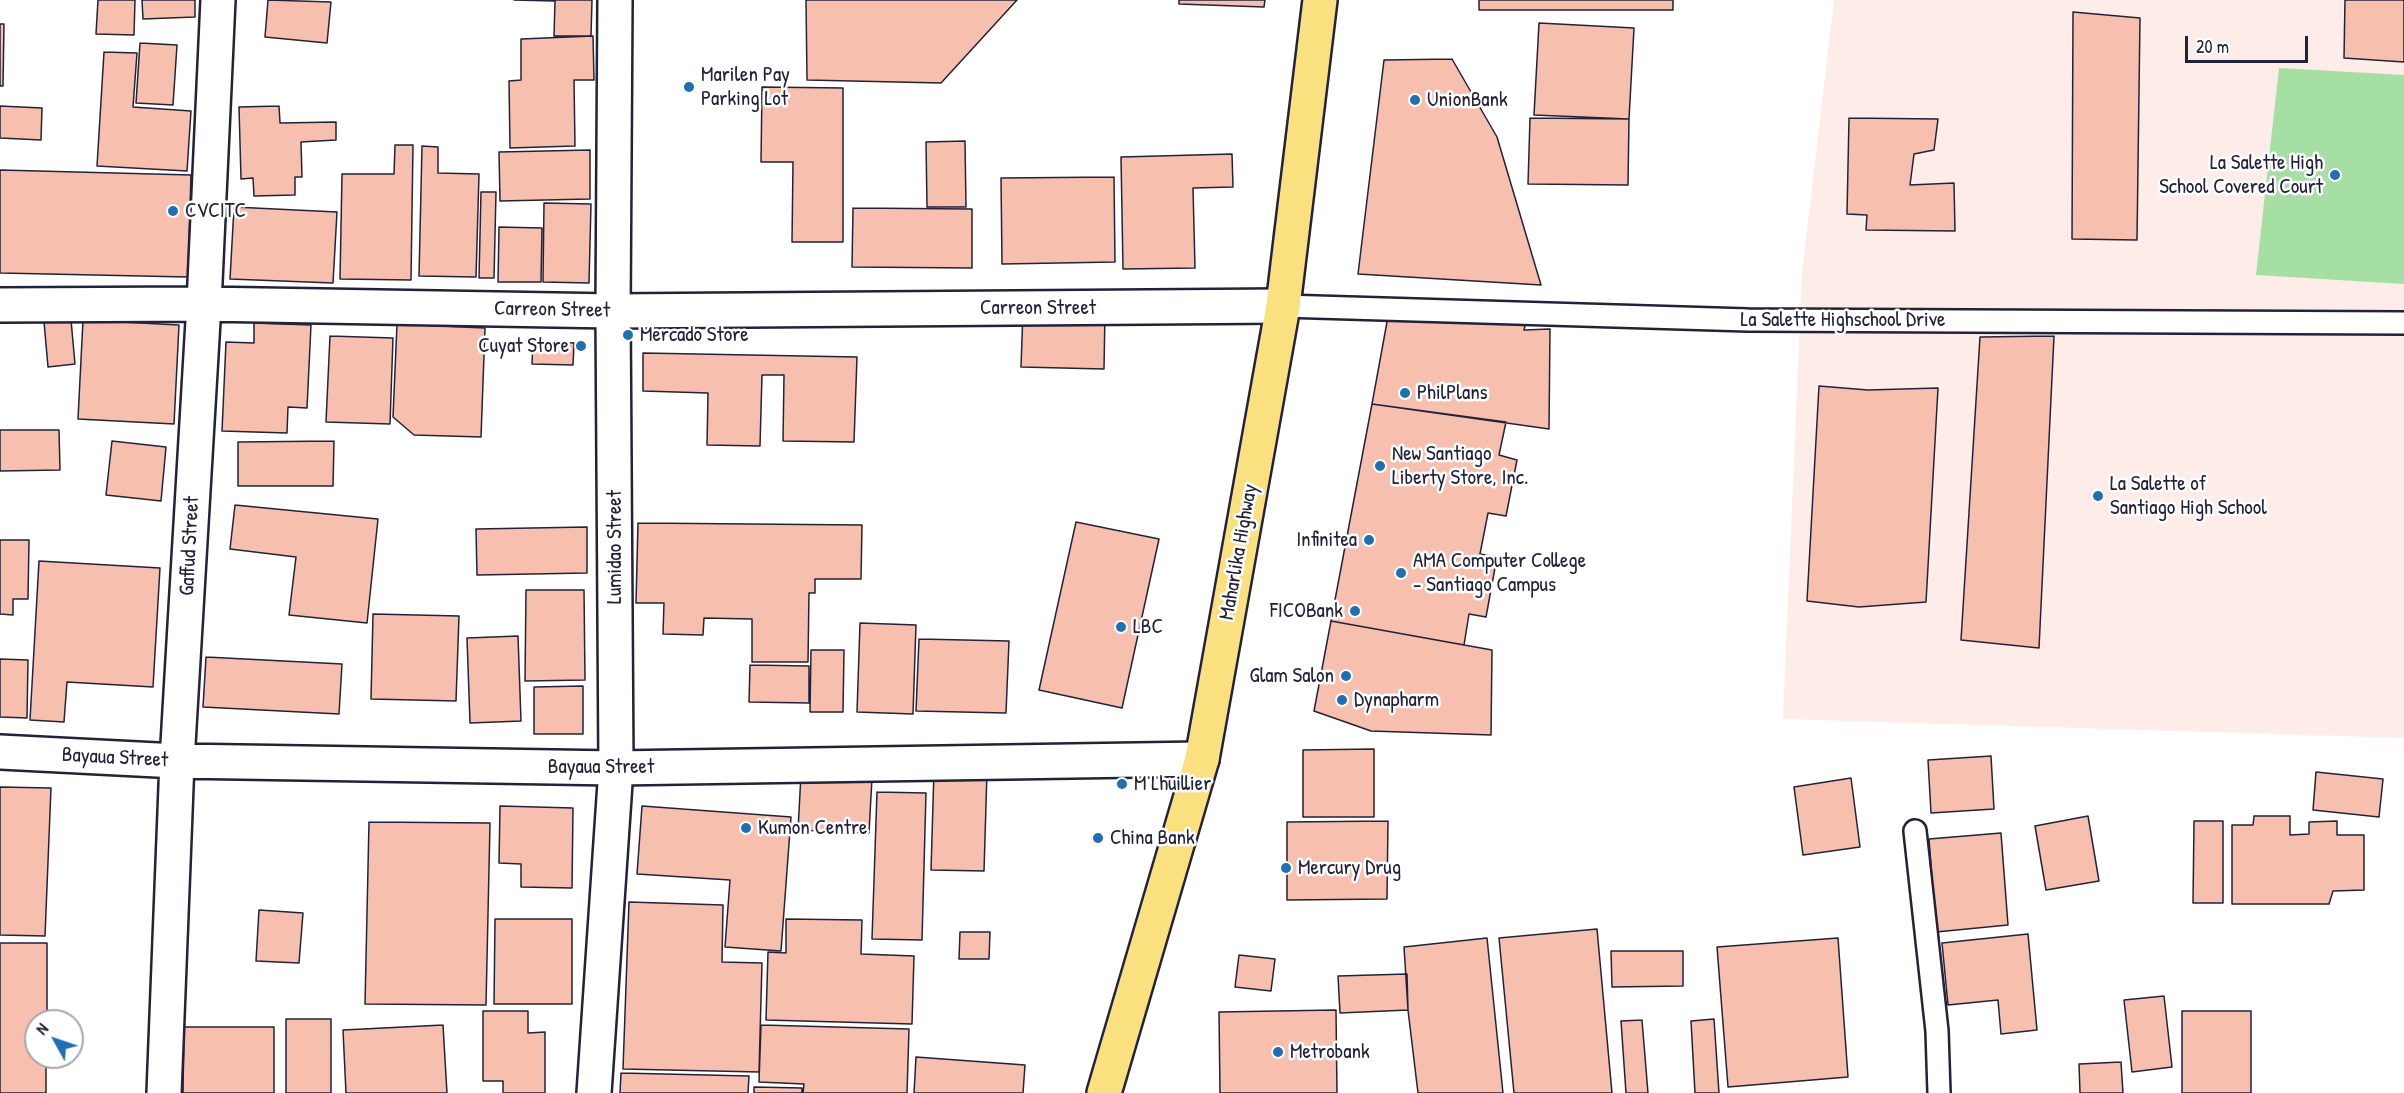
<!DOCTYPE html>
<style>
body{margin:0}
#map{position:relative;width:2404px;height:1093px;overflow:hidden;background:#fff;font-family:"Patrick Hand",sans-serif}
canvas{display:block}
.north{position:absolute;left:24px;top:1009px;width:60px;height:60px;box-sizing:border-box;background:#fff;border:2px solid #a7a7b1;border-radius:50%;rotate:310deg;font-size:16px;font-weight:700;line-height:24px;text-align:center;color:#22223b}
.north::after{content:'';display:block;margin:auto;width:21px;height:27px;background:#1f6fb2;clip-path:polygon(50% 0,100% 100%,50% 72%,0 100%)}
.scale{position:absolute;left:2185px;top:36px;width:123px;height:27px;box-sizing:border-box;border:3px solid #22223b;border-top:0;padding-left:8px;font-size:18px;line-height:21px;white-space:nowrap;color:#22223b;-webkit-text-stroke:4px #fff;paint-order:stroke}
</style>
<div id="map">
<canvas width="2404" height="1093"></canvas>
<div class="north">N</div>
<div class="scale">20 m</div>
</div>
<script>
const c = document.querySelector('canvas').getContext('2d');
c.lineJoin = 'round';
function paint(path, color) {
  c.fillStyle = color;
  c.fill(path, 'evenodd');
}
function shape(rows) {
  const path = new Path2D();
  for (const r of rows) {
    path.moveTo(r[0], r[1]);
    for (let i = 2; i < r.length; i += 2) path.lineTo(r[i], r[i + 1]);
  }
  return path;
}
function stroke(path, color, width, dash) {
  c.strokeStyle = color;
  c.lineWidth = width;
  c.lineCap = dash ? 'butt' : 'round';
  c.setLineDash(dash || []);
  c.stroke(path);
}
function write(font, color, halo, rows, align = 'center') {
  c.font = font + ' "Patrick Hand",sans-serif';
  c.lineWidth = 5;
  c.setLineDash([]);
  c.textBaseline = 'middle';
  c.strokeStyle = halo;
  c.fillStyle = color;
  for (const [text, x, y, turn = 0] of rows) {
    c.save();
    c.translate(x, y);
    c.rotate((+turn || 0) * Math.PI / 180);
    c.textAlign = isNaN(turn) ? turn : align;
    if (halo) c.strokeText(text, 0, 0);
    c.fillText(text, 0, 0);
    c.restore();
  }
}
paint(shape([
 [1834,0,2404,0,2404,738,1783,719,1802,273]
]), '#fdece7');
paint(shape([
 [2279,68,2404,75,2404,284,2256,275]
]), '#a6dfa4');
const building = shape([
 [98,0,135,0,134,35,96,34,98,0],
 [142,0,195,0,195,17,143,19,142,0],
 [268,0,331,2,327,43,265,37,268,0],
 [514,0,592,0,591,36,554,36,555,1,514,0],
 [806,0,1017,0,941,83,807,80,806,0],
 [1179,0,1265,0,1264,7,1179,4,1179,0],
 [1479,0,1673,0,1673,10,1479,10,1479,0],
 [2345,0,2404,0,2404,62,2344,58,2345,0],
 [2073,12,2140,18,2137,240,2072,239,2073,12],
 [1539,23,1634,28,1629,119,1534,115,1539,23],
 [0,24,4,24,3,86,0,86,0,24],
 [593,36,594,80,574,80,575,146,510,148,509,81,521,80,521,39,593,36],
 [140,43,177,45,173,105,136,103,140,43],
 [104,52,137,53,133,107,191,111,187,171,97,166,104,52],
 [1452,59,1497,137,1541,285,1358,274,1384,60,1452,59],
 [762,87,843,88,843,242,792,242,793,162,761,162,762,87],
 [0,106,42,108,41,140,0,138,0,106],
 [279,106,280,123,336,122,336,140,301,142,302,177,295,177,295,195,254,196,253,178,241,179,239,107,279,106],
 [1530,118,1629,119,1628,185,1528,184,1530,118],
 [1849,118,1938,119,1934,150,1914,154,1910,185,1954,183,1955,231,1866,230,1867,215,1847,214,1849,118],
 [965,141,966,207,927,207,926,142,965,141],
 [395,145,413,145,411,280,340,279,342,174,394,174,395,145],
 [422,146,438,147,438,173,479,174,476,277,419,276,422,146],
 [590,150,590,199,500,201,499,152,590,150],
 [1232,154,1233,187,1193,188,1195,268,1123,269,1121,157,1232,154],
 [0,170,191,175,188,277,0,273,0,170],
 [1114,177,1115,262,1002,264,1001,178,1114,177],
 [481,192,496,192,494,278,479,278,481,192],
 [544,203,591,204,589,283,543,282,544,203],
 [234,207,337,212,333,283,230,279,234,207],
 [853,208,972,209,972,268,852,267,853,208],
 [499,227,542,228,541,282,498,282,499,227],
 [1023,311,1105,313,1104,369,1021,367,1023,311],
 [1389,311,1526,322,1524,330,1550,329,1549,429,1372,404,1389,311],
 [71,320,75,364,48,367,44,322,71,320],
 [83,320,179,325,174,424,78,419,83,320],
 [254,323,311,325,307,408,288,407,287,433,222,431,226,342,254,343,254,323],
 [397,324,485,328,481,437,414,435,393,417,397,324],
 [330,336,393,338,390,424,326,422,330,336],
 [2054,336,2039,648,1961,640,1980,337,2054,336],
 [533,341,574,343,573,365,532,364,533,341],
 [643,353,857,357,854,442,783,441,784,375,762,375,760,446,707,445,708,393,643,391,643,353],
 [1819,386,1868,390,1938,388,1926,602,1859,607,1807,601,1819,386],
 [1372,404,1506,422,1499,455,1517,460,1506,516,1488,513,1480,554,1497,557,1486,617,1469,614,1464,645,1331,621,1372,404],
 [0,430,59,430,60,470,0,471,0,430],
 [112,441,166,447,161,501,106,495,112,441],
 [334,441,333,486,238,486,238,442,334,441],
 [235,505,378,519,367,623,289,615,296,557,230,549,235,505],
 [1076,522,1159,539,1122,708,1039,690,1076,522],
 [638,523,862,525,861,579,815,579,815,593,809,593,808,662,752,662,752,619,704,618,703,635,663,634,664,603,636,603,638,523],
 [587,527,587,573,477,575,476,529,587,527],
 [0,540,29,540,28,599,13,599,13,615,0,614,0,540],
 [39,561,160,568,153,687,67,682,64,722,30,720,39,561],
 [526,590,584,590,585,680,525,681,526,590],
 [373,614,459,616,456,701,371,699,373,614],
 [1331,621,1492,650,1491,735,1371,731,1314,711,1331,621],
 [860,623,916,625,913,714,857,712,860,623],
 [518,636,521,721,470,723,467,638,518,636],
 [919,639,1009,641,1006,713,916,711,919,639],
 [811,650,844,650,843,712,810,712,811,650],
 [206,657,342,664,339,714,203,707,206,657],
 [0,659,28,660,27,718,0,717,0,659],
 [750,665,809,666,809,703,749,702,750,665],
 [583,686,583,734,534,734,534,687,583,686],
 [1374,749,1374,817,1303,817,1303,750,1374,749],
 [1991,756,1994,809,1931,813,1928,760,1991,756],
 [934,770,987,772,984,871,931,870,934,770],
 [2316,772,2383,779,2379,817,2313,810,2316,772],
 [801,774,872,778,869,833,798,830,801,774],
 [1851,778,1860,847,1803,855,1794,787,1851,778],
 [0,787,51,788,45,936,0,935,0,787],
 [877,792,926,793,922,940,872,939,877,792],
 [500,806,573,808,572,888,521,887,521,864,499,863,500,806],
 [642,806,791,817,781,951,725,947,730,880,637,874,642,806],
 [2088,816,2099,881,2046,890,2035,826,2088,816],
 [2254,816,2290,816,2290,835,2309,834,2309,822,2337,821,2337,835,2364,835,2364,890,2333,891,2329,904,2232,904,2232,825,2253,825,2254,816],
 [1388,821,1387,899,1287,900,1287,822,1388,821],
 [2194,821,2223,821,2223,903,2193,903,2194,821],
 [369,822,490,823,486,1005,365,1004,369,822],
 [2001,833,2008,925,1936,932,1929,839,2001,833],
 [629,902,723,905,722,962,762,963,759,1072,623,1069,629,902],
 [259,910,303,913,299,963,256,961,259,910],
 [495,919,572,919,572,1004,494,1004,495,919],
 [786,919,862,920,861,954,914,956,912,1024,766,1020,768,952,786,953,786,919],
 [1597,929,1612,1093,1514,1093,1499,938,1597,929],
 [960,932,990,932,989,959,959,959,960,932],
 [2028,934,2037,1030,2001,1034,1998,1000,1948,1005,1942,943,2028,934],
 [1487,938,1503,1093,1418,1093,1408,1010,1404,947,1487,938],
 [1838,938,1848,1077,1728,1087,1717,947,1838,938],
 [0,943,47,943,47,1021,36,1021,36,1057,46,1057,46,1093,0,1093,0,943],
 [1611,951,1683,951,1683,986,1612,987,1611,951],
 [1239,955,1275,959,1271,991,1235,987,1239,955],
 [1407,974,1408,1010,1340,1013,1338,976,1407,974],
 [2164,996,2172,1067,2132,1072,2124,1000,2164,996],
 [1336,1010,1337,1093,1220,1093,1219,1012,1336,1010],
 [483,1011,528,1011,528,1033,545,1032,545,1093,503,1093,503,1081,483,1081,483,1011],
 [2182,1011,2251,1011,2251,1093,2182,1093,2182,1011],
 [286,1019,331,1019,331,1093,286,1093,286,1019],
 [1714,1019,1719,1093,1695,1093,1691,1021,1714,1019],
 [1642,1020,1648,1093,1626,1093,1621,1021,1642,1020],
 [443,1025,447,1093,346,1093,343,1030,443,1025],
 [761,1025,909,1029,907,1093,803,1093,804,1084,759,1082,761,1025],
 [184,1027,274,1027,274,1093,183,1093,184,1027],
 [916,1057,1025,1065,1023,1093,914,1093,916,1057],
 [2121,1062,2123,1093,2080,1093,2079,1064,2121,1062],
 [621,1073,749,1076,748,1093,620,1093,621,1073],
 [754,1087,802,1088,802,1093,754,1093,754,1087]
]);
paint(building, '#f7bfae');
stroke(building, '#22223b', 1.5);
const lane = shape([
 [1283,306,1748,320,2404,323],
 [1915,831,1937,1031,1939,1093]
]);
const street = shape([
 [0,305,204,304,613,311,1283,306],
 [0,752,177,761,616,768,1202,759],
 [164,1093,177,761,204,304,218,0]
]);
const secondary = shape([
 [594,1093,616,768,613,311,615,0]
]);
const primary = shape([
 [1104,1093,1202,759,1283,306,1320,0]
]);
stroke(lane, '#22223b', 26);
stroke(street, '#22223b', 38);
stroke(secondary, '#22223b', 38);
stroke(primary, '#22223b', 38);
stroke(lane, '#fff', 21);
stroke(street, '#fff', 33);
stroke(secondary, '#fff', 33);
stroke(primary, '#fbe080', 33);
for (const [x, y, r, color] of [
 [689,87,6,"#1f6fb2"],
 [1415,100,6,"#1f6fb2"],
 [2335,175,6,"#1f6fb2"],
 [173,211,6,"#1f6fb2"],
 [628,335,6,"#1f6fb2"],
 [581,346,6,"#1f6fb2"],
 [1405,393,6,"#1f6fb2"],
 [1380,466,6,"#1f6fb2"],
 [2098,496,6,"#1f6fb2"],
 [1369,540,6,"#1f6fb2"],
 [1401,573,6,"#1f6fb2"],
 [1355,611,6,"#1f6fb2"],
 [1121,627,6,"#1f6fb2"],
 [1346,676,6,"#1f6fb2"],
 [1342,700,6,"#1f6fb2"],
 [1122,784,6,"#1f6fb2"],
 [746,828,6,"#1f6fb2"],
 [1098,838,6,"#1f6fb2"],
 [1286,868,6,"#1f6fb2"],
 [1278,1052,6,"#1f6fb2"]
]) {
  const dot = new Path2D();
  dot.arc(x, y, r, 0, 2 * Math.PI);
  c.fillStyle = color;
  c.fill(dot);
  stroke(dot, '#fff', 2);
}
write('21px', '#22223b', '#fff', [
 ["Marilen Pay",701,75],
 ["Parking Lot",701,99],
 ["UnionBank",1427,100],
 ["La Salette High",2323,163,"right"],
 ["School Covered Court",2323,187,"right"],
 ["CVCITC",185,211],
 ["Mercado Store",640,335],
 ["Cuyat Store",569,346,"right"],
 ["PhilPlans",1417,393],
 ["New Santiago",1392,454],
 ["Liberty Store, Inc.",1392,478],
 ["La Salette of",2110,484],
 ["Santiago High School",2110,508],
 ["Infinitea",1357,540,"right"],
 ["AMA Computer College",1413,561],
 ["- Santiago Campus",1413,585],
 ["FICOBank",1343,611,"right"],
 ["LBC",1133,627],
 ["Glam Salon",1334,676,"right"],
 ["Dynapharm",1354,700],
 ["M Lhuillier",1134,784],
 ["Kumon Centre",758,828],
 ["China Bank",1110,838],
 ["Mercury Drug",1298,868],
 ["Metrobank",1290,1052]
], 'left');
write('21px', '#22223b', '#fff', [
 ["Carreon Street",1038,308],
 ["Carreon Street",552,310,1],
 ["La Salette Highschool Drive",1843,320],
 ["Gaffud Street",190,546,-87],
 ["Lumidao Street",615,547,-90],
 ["Maharlika Highway",1239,552,-80],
 ["Bayaua Street",115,758,3],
 ["Bayaua Street",601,767]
]);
</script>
